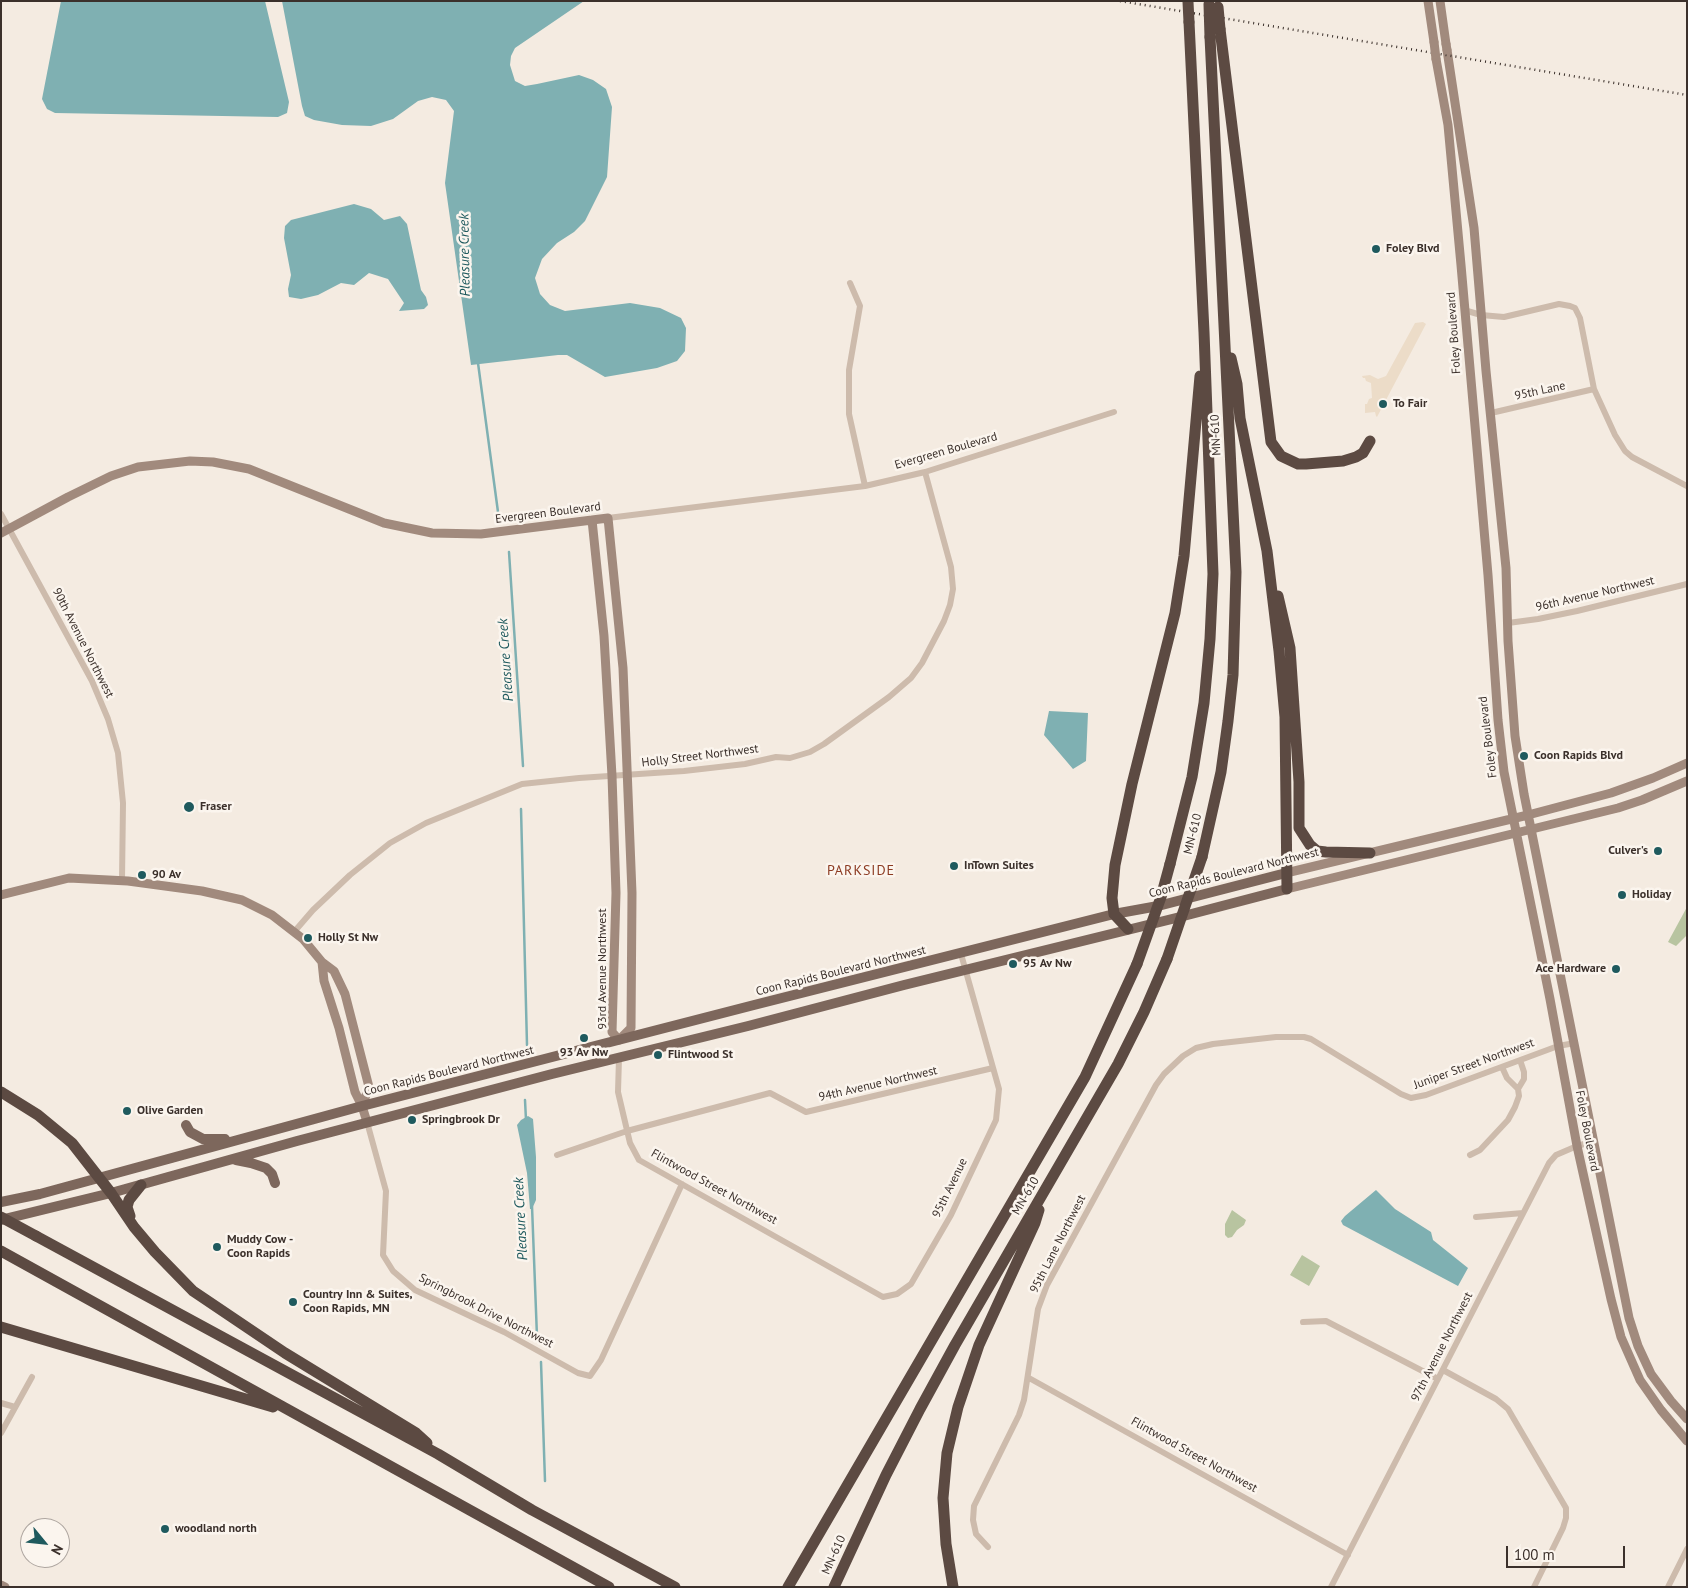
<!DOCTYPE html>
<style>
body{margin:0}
#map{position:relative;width:1688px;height:1588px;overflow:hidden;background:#f4ebe1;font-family:"PT Sans",sans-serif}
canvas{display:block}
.frame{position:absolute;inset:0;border:2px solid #3b302b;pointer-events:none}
.north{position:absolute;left:20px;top:1518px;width:50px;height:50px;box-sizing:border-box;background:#fbf5ee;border:1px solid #aea6a0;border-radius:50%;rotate:118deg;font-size:14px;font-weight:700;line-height:20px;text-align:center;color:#3b302b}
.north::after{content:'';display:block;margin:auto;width:18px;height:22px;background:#1f5a5e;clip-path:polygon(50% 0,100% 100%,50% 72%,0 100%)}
.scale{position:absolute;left:1506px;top:1546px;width:119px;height:22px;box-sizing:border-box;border:2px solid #3b302b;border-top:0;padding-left:6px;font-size:15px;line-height:18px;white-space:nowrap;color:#3b302b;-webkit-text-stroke:4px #fbf5ee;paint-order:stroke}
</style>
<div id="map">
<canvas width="1688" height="1588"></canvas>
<div class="frame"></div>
<div class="north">N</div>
<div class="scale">100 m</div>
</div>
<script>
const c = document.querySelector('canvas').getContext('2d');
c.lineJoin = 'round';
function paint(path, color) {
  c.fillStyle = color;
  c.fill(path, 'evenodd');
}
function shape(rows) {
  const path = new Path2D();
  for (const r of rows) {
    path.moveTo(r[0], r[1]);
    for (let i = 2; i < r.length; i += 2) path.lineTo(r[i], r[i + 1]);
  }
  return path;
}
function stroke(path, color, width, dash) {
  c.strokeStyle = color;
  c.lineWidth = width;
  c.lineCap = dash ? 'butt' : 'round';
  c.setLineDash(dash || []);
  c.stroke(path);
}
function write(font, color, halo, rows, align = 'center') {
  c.font = font + ' "PT Sans",sans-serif';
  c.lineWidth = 5;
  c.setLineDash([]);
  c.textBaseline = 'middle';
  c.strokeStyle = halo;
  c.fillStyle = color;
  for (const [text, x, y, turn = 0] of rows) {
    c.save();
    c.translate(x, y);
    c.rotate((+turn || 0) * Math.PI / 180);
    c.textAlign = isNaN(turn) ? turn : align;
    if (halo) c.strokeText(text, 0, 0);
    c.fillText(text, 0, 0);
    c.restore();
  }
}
paint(shape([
 [1687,907,1687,935,1676,946,1668,942],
 [1232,1210,1246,1220,1244,1225,1237,1230,1232,1237,1228,1238,1225,1235,1225,1224],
 [1302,1255,1320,1266,1309,1286,1290,1275]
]), '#b8c4a0');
paint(shape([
 [1423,322,1426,324,1377,417,1376,416,1375,412,1365,413,1365,404,1367,404,1369,399,1372,398,1371,383,1366,381,1365,378,1363,378,1362,376,1370,375,1378,379,1386,376,1415,323]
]), '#ecdcc8');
paint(shape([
 [61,1,265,1,289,102,287,113,278,117,55,113,47,109,42,99],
 [282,1,584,1,515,48,511,56,510,65,515,81,525,86,537,84,579,75,593,80,606,89,612,107,607,177,585,221,574,232,557,243,542,259,535,278,540,294,550,305,565,311,630,303,660,308,681,318,686,328,685,351,677,361,657,368,605,377,567,355,558,355,471,365,445,183,454,111,446,100,432,97,418,101,393,119,371,126,342,125,314,120,305,116,302,106],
 [354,204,371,209,384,220,400,216,407,224,421,290,426,297,428,305,424,309,399,311,404,303,388,279,369,273,354,285,341,283,318,295,301,299,289,297,288,289,291,275,284,238,285,226,291,220],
 [1049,711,1088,713,1086,761,1073,769,1044,735],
 [528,1116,533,1119,536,1157,536,1200,532,1209,530,1209,527,1173,517,1125,521,1120],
 [1376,1190,1395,1209,1431,1232,1433,1240,1468,1268,1458,1286,1343,1225,1341,1221,1345,1216]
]), '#7fb0b2');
stroke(shape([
 [478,363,498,512],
 [509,552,523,766],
 [521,809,527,1045],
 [525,1100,526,1120],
 [532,1206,537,1337],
 [541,1362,545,1481]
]), '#7fb0b2', 2.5);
stroke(shape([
 [850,283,860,306,849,370,849,414,865,486],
 [1464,310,1481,315,1504,317,1559,304,1570,306,1575,308,1580,318,1594,389,1615,435,1625,451,1632,457,1687,486],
 [1491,413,1594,389],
 [1,514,92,681,108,719,118,753,123,803,122,880],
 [608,518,865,486,925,472,1114,412],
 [1508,623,1538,619,1577,611,1687,584],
 [294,932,313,910,350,875,390,843,426,823,522,784,579,778,684,771,745,764,776,757,790,758,810,752,824,744,889,697,911,678,922,663,944,621,950,605,953,589,951,567,925,472],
 [619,1058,618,1092,630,1143,639,1160,883,1297,897,1294,911,1284,951,1215,996,1120,999,1089,961,954],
 [1502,1067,1507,1078,1518,1089],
 [367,1122,386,1191,383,1255,393,1271,415,1290,504,1332,578,1373,590,1376,601,1360,682,1184],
 [557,1155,627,1131,770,1093,806,1112,993,1068],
 [1470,1155,1480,1150,1508,1120,1515,1107,1519,1096,1518,1089,1524,1079,1524,1072,1520,1060],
 [1476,1217,1523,1213],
 [1303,1322,1326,1321,1438,1379],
 [1443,1370,1496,1399,1508,1409,1566,1508,1566,1518,1563,1528,1534,1587],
 [1029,1378,1348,1555],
 [1,1403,15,1407],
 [1,1433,32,1377],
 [988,1547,976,1534,973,1520,974,1506,1019,1415,1024,1400,1038,1309,1047,1285,1156,1085,1164,1074,1183,1056,1196,1048,1213,1044,1276,1037,1304,1037,1311,1039,1401,1094,1411,1098,1426,1095,1558,1046,1575,1043],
 [1331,1587,1549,1163,1556,1155,1577,1146,1595,1141],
 [1668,1587,1687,1549]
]), '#cdbbac', 6);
stroke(shape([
 [1428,1,1434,42],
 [1440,1,1446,44],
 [1447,50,1474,228,1486,371,1506,568,1508,641,1515,736,1524,794,1629,1318,1638,1346,1651,1374,1671,1401,1687,1419],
 [1436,59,1448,125,1461,265,1488,575,1498,720,1504,772,1550,999,1577,1146,1611,1299,1621,1337,1640,1380,1661,1410,1687,1441],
 [592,520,604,636,612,776,616,893,612,1032,619,1040],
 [1,533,68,497,111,476,138,467,190,461,213,462,249,469,384,523,432,533,481,534,608,518,623,668,632,893,631,1028,619,1040],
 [1286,873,1528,815,1611,793,1653,778,1687,763],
 [1287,889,1618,808,1642,800,1687,781],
 [1,895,69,878,128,881,202,891,242,900,272,915,303,939,322,962,334,971,345,994,369,1087,362,1106],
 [322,962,324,981,339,1028,355,1092,362,1106,367,1122],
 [1,1585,5,1587]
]), '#a18a7d', 9);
stroke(shape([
 [186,1125,190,1132,203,1139,225,1139],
 [236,1160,251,1163,266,1168,272,1174,275,1183],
 [1,1202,40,1194,362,1106,754,1005,1114,914,1158,906,1286,873],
 [1,1220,111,1193,297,1141,552,1074,748,1026,904,985,1176,918,1287,889]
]), '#7d675c', 10);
stroke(shape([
 [1220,29,1271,442,1281,456,1298,464,1306,464,1343,461,1356,457,1363,453,1370,441],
 [1231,358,1237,384,1240,418,1267,551,1279,651,1285,717,1287,889],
 [1278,596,1290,648,1299,782,1299,828,1310,845,1317,851,1326,852,1370,853],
 [1202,857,1221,772,1228,721,1233,675,1236,572,1210,37],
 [1170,864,1192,777,1204,703,1210,639,1213,574,1204,332,1189,22],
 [1128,929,1114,914,1112,898,1115,865,1132,784,1175,613,1184,556,1200,376],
 [1,1092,38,1115,72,1143,111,1193,134,1227,155,1252,193,1291,285,1353,416,1433,427,1443],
 [130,1216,127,1207,129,1200,141,1185],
 [36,1236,438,1454,532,1510,675,1587],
 [1,1251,609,1587],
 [1,1327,273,1407],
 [788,1587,1085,1077,1137,964],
 [834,1587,886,1475,920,1409,955,1345,1118,1064,1144,1012,1167,959],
 [953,1587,946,1544,943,1498,947,1453,958,1407,979,1345,1035,1223,1039,1210]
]), '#5c4a42', 11);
stroke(shape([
 [1120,1,1687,95]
]), '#3b302b', 2.5, [1, 4]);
stroke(shape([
 [1434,42,1436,59],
 [1446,44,1447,50]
]), '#a18a7d', 9);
stroke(shape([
 [1188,2,1189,22],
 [1209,4,1210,37],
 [1218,7,1220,29],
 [1167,959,1202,857],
 [1137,964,1161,897,1170,864],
 [1,1217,36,1236]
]), '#5c4a42', 11);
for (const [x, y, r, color] of [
 [1376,249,5,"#1f5a5e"],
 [1383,404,5,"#1f5a5e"],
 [1524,756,5,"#1f5a5e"],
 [189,807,6,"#1f5a5e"],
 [1658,851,5,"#1f5a5e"],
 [954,866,5,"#1f5a5e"],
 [142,875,5,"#1f5a5e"],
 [1622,895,5,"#1f5a5e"],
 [308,938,5,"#1f5a5e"],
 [1013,964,5,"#1f5a5e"],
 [1616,969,5,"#1f5a5e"],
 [584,1038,5,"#1f5a5e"],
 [658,1055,5,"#1f5a5e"],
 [127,1111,5,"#1f5a5e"],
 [412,1120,5,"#1f5a5e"],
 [217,1247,5,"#1f5a5e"],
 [293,1302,5,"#1f5a5e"],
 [165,1529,5,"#1f5a5e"]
]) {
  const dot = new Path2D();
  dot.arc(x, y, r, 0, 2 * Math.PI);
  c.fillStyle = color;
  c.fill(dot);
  stroke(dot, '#fbf5ee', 2);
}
write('bold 12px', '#3b302b', '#fbf5ee', [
 ["Foley Blvd",1386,249],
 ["To Fair",1393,404],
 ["Coon Rapids Blvd",1534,756],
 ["Fraser",200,807],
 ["Culver's",1648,851,"right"],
 ["InTown Suites",964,866],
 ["90 Av",152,875],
 ["Holiday",1632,895],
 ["Holly St Nw",318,938],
 ["95 Av Nw",1023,964],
 ["Ace Hardware",1606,969,"right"],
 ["93 Av Nw",584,1053,"center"],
 ["Flintwood St",668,1055],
 ["Olive Garden",137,1111],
 ["Springbrook Dr",422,1120],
 ["Muddy Cow -",227,1240],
 ["Coon Rapids",227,1254],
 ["Country Inn & Suites,",303,1295],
 ["Coon Rapids, MN",303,1309],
 ["woodland north",175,1529]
], 'left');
write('12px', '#3b302b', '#fbf5ee', [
 ["Foley Boulevard",1454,333,-94],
 ["95th Lane",1540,391,-12],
 ["MN-610",1216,435,-93],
 ["Evergreen Boulevard",946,451,-16],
 ["Evergreen Boulevard",548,513,-7],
 ["96th Avenue Northwest",1595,594,-13],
 ["90th Avenue Northwest",83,643,63],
 ["Foley Boulevard",1488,737,-97],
 ["Holly Street Northwest",700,756,-7],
 ["MN-610",1193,834,-76],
 ["Coon Rapids Boulevard Northwest",1234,873,-14],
 ["93rd Avenue Northwest",603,969,-90],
 ["Coon Rapids Boulevard Northwest",841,971,-14],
 ["Juniper Street Northwest",1474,1064,-20],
 ["Coon Rapids Boulevard Northwest",449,1071,-14],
 ["94th Avenue Northwest",878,1084,-13],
 ["Foley Boulevard",1587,1131,79],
 ["Flintwood Street Northwest",714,1187,29],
 ["95th Avenue",950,1188,-64],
 ["MN-610",1026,1196,-60],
 ["95th Lane Northwest",1058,1244,-63],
 ["Springbrook Drive Northwest",486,1311,27],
 ["97th Avenue Northwest",1442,1347,-63],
 ["Flintwood Street Northwest",1194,1455,29],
 ["MN-610",834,1555,-66]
]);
write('italic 14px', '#1f5a5e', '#fbf5ee', [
 ["Pleasure Creek",465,255,-91],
 ["Pleasure Creek",506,660,-94],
 ["Pleasure Creek",521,1219,-93]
]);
c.letterSpacing = '1px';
write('14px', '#8c3b22', '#fbf5ee', [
 ["PARKSIDE",861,871]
]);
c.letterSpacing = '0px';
</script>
